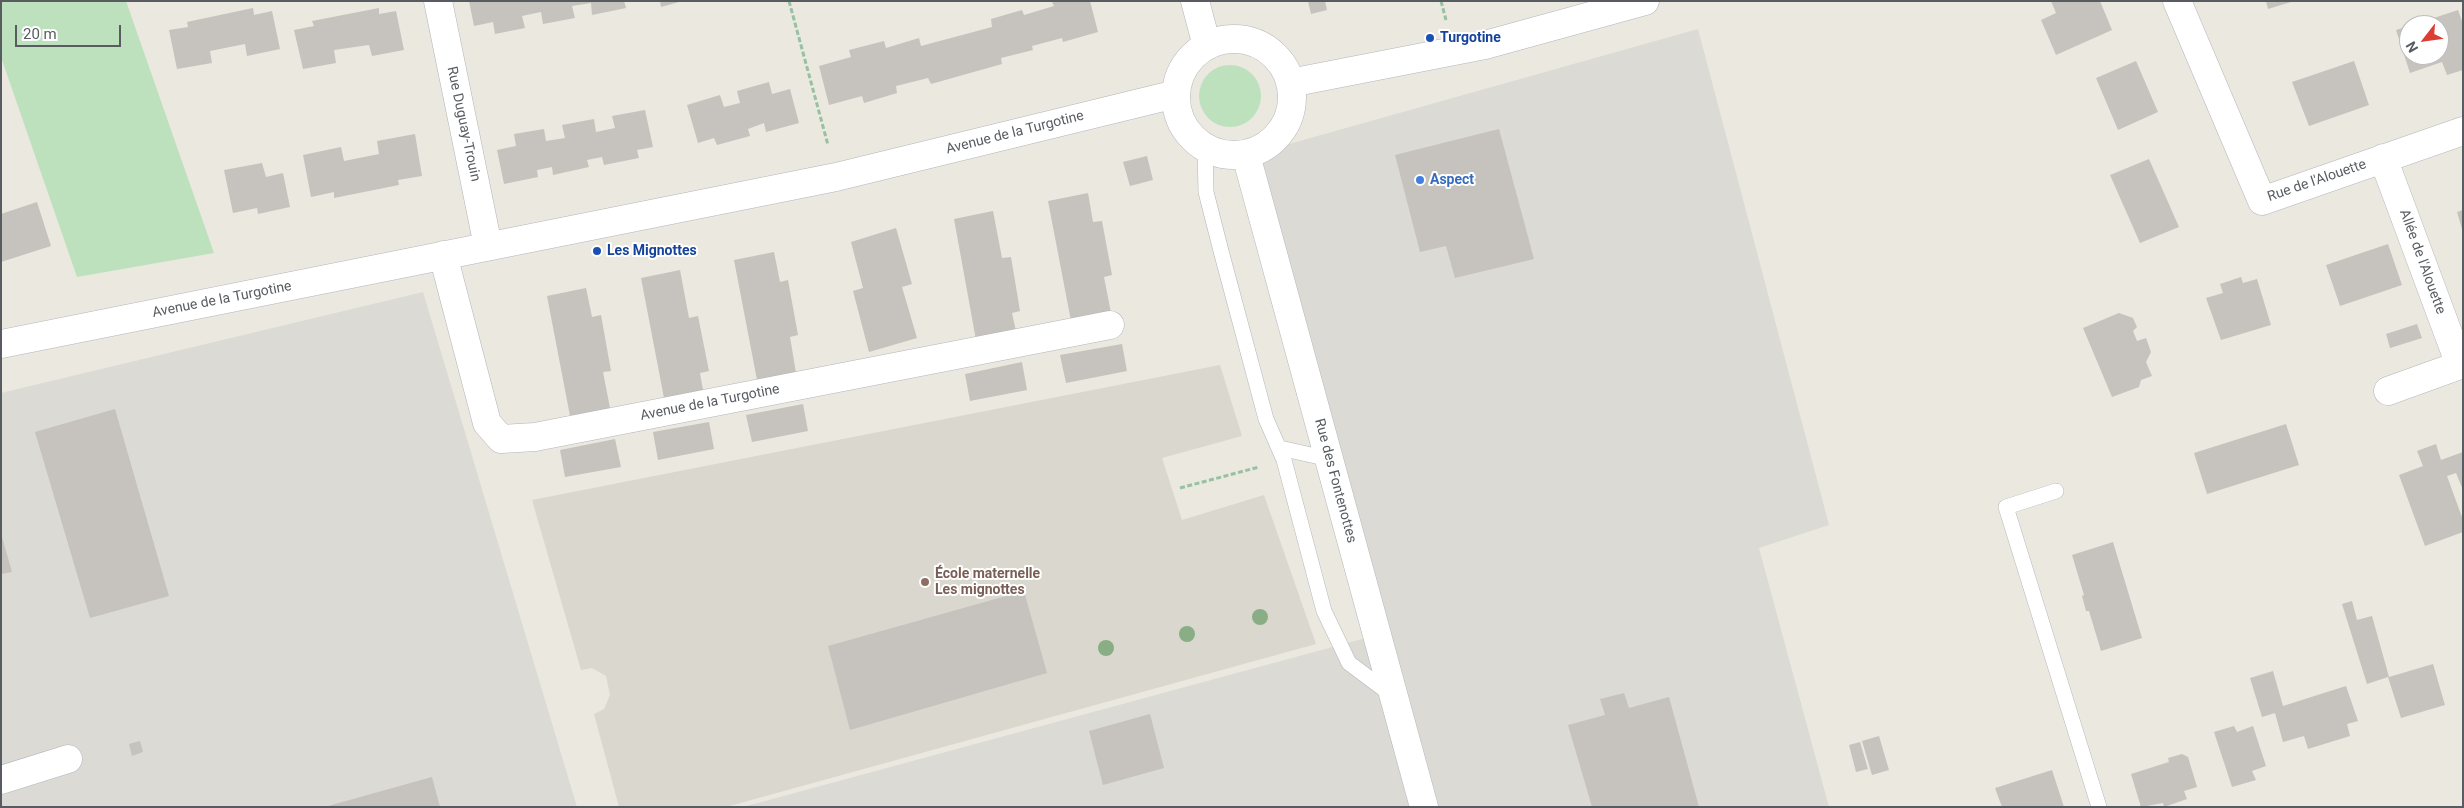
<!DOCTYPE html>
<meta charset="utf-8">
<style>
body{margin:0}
#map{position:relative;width:2464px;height:808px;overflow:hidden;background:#eae8df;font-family:Roboto,sans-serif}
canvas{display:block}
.frame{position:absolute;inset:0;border:2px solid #585c60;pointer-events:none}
.north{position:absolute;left:2399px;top:15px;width:50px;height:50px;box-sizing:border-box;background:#fff;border:1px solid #bcbebf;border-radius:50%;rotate:240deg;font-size:14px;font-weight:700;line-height:20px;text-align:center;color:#585c60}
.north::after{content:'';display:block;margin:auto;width:18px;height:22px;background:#dc3e34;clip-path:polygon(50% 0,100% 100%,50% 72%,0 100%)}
.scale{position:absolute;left:15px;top:25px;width:106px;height:22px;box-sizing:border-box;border:2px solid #585c60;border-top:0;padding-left:6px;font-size:15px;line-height:18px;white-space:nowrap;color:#585c60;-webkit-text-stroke:4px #fff;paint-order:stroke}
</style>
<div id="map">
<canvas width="2464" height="808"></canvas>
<div class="frame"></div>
<div class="north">N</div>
<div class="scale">20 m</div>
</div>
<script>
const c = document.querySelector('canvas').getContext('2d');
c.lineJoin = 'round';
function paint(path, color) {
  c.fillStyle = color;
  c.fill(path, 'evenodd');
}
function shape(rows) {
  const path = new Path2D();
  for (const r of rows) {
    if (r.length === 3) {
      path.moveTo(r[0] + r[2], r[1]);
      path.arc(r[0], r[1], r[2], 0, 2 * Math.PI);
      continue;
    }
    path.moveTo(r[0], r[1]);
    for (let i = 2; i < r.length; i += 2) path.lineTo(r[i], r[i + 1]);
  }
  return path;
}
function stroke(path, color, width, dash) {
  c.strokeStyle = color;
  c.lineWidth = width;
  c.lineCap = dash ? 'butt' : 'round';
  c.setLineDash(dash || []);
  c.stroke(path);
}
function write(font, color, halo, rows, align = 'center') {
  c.font = font + ' Roboto,sans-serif';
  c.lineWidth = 4;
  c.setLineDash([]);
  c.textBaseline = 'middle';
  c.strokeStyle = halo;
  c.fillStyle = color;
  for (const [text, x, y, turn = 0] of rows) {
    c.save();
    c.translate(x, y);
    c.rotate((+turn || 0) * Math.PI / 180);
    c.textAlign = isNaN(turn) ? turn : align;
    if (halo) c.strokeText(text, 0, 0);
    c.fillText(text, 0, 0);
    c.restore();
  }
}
paint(shape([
 [1698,29,1829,525,1759,548,1829,807,743,807,1373,636,1250,155],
 [423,292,577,807,1,807,1,393]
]), '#dcdad4');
paint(shape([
 [1220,365,1242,436,1162,458,1182,520,1264,495,1316,644,726,807,619,807,594,714,604,709,610,695,606,676,592,668,581,670,532,500]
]), '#dad7ce');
paint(shape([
 [1,1,126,1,214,253,77,277,1,57],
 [1230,96,31]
]), '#bde1bd');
paint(shape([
 [469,1,624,1,626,8,592,15,591,3,572,6,575,18,543,24,541,12,522,16,525,28,495,34,493,22,474,26],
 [660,1,679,1,679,2,661,7],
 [1054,1,1090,1,1098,32,1063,42,1062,38,1032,46,1033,50,1001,58,1002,64,931,84,928,78,896,86,897,93,864,103,862,96,829,105,819,66,851,57,849,50,884,41,886,48,919,38,921,46,992,27,991,19,1022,10,1024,15,1054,6,1052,2],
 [1308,1,1325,1,1327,10,1311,14],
 [2051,1,2100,1,2112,30,2056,55,2041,20,2056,13],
 [2266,1,2291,1,2291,2,2268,9],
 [253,8,254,15,272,11,280,49,247,56,245,44,210,51,212,63,177,69,169,30,188,27,187,22],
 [379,8,379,14,396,11,404,50,372,56,369,45,334,50,336,63,303,69,294,30,314,26,312,21],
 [2458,10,2463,24,2463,70,2447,75,2442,62,2410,73,2396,30,2409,26,2409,55,2439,55,2439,25,2413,25],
 [2136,61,2158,112,2118,130,2096,78],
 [2354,61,2369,105,2309,126,2292,82],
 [769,82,772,94,790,89,799,123,766,132,764,123,748,129,750,136,717,145,714,138,698,143,687,105,720,95,724,107,740,103,737,91],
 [645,110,653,147,637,150,639,158,604,165,602,157,587,160,589,167,553,175,552,167,537,170,538,177,504,184,497,150,516,146,514,134,544,129,546,141,565,138,562,125,594,119,596,132,615,128,612,116],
 [1499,129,1534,259,1455,278,1446,246,1420,252,1395,155],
 [415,134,422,176,398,180,399,185,334,198,334,192,311,197,303,155,341,147,344,161,379,154,377,141],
 [1147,156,1153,180,1130,186,1123,162],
 [2149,159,2179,227,2140,243,2110,175],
 [262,163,266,177,283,173,290,207,258,214,257,208,233,213,224,170],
 [1088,193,1093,222,1102,221,1112,275,1104,277,1111,313,1071,321,1048,201],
 [37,202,51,246,1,262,1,214],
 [2463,210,2463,229,2462,229,2457,212],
 [993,211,1002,258,1011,257,1020,311,1012,313,1016,331,976,340,954,219],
 [896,228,912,284,902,287,917,338,869,352,853,291,863,288,851,242],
 [2388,244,2402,285,2340,306,2326,265],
 [774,252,780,282,788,280,798,335,790,337,796,373,757,380,734,260],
 [680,270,689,318,698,316,709,371,700,373,703,390,664,398,641,278],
 [2241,277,2243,283,2257,279,2271,325,2221,340,2206,298,2223,293,2220,284],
 [586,288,592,317,601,315,611,371,603,372,610,408,570,416,547,296],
 [2119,313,2133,318,2137,327,2133,331,2137,341,2146,338,2151,352,2146,362,2152,376,2141,380,2139,387,2112,397,2083,328],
 [2417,324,2422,338,2390,348,2386,334],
 [1122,344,1127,371,1066,383,1060,355],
 [1022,362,1027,390,970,401,965,374],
 [803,404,808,431,752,442,746,415],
 [115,409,169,596,90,618,35,432],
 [709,422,714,449,658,460,653,432],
 [2286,424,2299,465,2207,494,2194,453],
 [615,439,621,467,565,477,560,450],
 [2436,444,2441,460,2463,452,2463,490,2456,473,2447,476,2463,520,2463,532,2425,546,2399,475,2423,466,2417,451],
 [2,537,12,572,1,574,1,538],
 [2113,542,2142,638,2101,651,2089,611,2086,611,2082,596,2084,595,2072,555],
 [1024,591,1047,673,850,730,828,646],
 [2352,601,2357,620,2372,616,2389,677,2433,664,2445,705,2401,718,2388,677,2367,684,2342,604],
 [2273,671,2283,706,2346,686,2358,721,2347,724,2350,736,2308,749,2304,736,2283,742,2275,713,2262,717,2250,678],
 [1624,693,1629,708,1669,697,1699,807,1592,807,1568,725,1605,715,1600,699],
 [1150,714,1164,768,1103,785,1089,731],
 [2234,726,2237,732,2253,726,2266,766,2252,771,2256,780,2232,787,2214,732],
 [1879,736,1889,770,1872,775,1862,741],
 [140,741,143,752,132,756,129,744],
 [1860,742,1868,769,1856,772,1849,745],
 [2182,754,2188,757,2197,787,2184,791,2187,799,2164,807,2163,803,2141,807,2131,774,2169,762,2168,758],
 [2052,770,2064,807,2002,807,1995,788],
 [432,777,440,807,328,807,328,806]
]), '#c6c2bd');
const service = shape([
 [1205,148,1206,192,1221,251,1266,419,1284,460,1324,611,1349,663,1393,696],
 [1280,448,1329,459],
 [2056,491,2006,507,2099,807]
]);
const minor = shape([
 [438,1,488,246],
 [1195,1,1207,46],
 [2177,1,2262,201,2463,131],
 [1234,97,58],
 [1290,83,1485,45,1645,1],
 [1246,155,1424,807],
 [2383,158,2460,365],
 [443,255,487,423,501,439,535,437,1110,325],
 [1,344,836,177,1176,94],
 [2388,391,2463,364],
 [1,780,68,759]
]);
stroke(service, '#b2b5ba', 16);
stroke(minor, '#b2b5ba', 29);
stroke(shape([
 [789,1,828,145],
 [1441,1,1446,20],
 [1180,488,1259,467]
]), '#97c1a2', 3, [5, 2.5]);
stroke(service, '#fff', 15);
stroke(minor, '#fff', 28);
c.fillStyle = '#89ae85';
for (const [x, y] of [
 [1260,617],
 [1187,634],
 [1106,648]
]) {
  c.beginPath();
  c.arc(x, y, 8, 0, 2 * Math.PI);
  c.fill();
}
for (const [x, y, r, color] of [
 [1430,38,5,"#1a4fb4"],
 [1420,180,5,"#3f7fe0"],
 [597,251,5,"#1a4fb4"],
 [925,582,5,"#8d6e63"]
]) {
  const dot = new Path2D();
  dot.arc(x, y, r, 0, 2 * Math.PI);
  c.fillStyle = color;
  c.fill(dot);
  stroke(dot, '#fff', 2);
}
write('bold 14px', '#164399', '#fff', [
 ["Turgotine",1440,38],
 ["Les Mignottes",607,251]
], 'left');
write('14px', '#585c60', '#fff', [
 ["Rue Duguay-Trouin",463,124,78],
 ["Avenue de la Turgotine",1015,133,-14],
 ["Rue de l'Alouette",2317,181,-19],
 ["Allée de l'Alouette",2422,262,70],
 ["Avenue de la Turgotine",222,300,-11],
 ["Avenue de la Turgotine",710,403,-11],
 ["Rue des Fontenottes",1335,481,75]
]);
write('bold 14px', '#366cbe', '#fff', [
 ["Aspect",1430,180]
], 'left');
write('bold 14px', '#785e54', '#fff', [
 ["École maternelle",935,574],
 ["Les mignottes",935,590]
], 'left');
</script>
